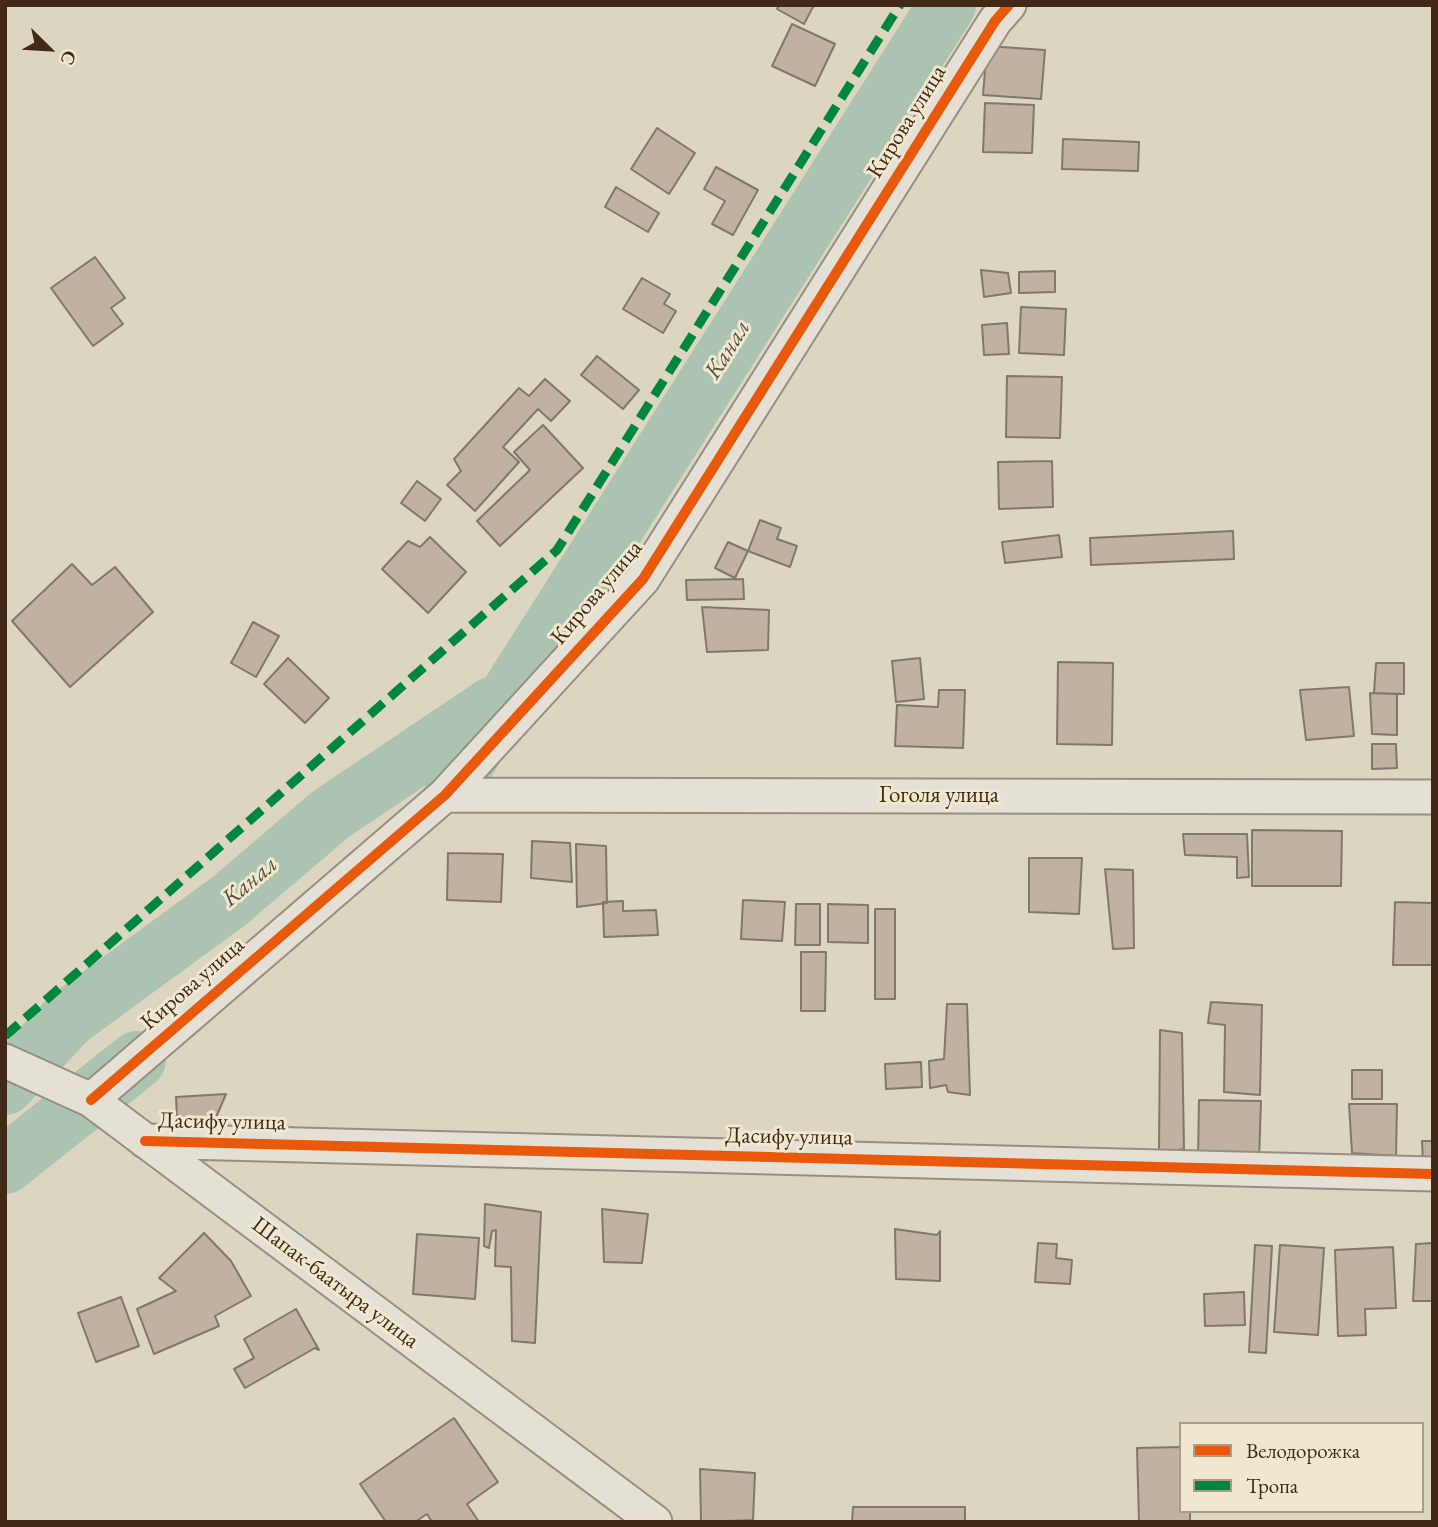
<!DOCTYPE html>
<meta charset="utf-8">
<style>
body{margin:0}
#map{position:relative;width:1438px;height:1527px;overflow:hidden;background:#dcd5bf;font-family:"EB Garamond",serif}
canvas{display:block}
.frame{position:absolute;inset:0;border:7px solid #422917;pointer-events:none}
.legend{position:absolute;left:1179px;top:1422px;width:245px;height:91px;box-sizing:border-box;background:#f0e8ce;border:2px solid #aa9c85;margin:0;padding:9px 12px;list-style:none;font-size:21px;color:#422917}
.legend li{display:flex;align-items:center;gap:14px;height:35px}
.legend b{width:35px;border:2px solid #aa9c85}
.north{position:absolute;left:14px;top:14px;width:70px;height:70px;-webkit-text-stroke:5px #f0e8ce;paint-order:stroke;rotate:114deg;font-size:19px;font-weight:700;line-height:28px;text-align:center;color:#422917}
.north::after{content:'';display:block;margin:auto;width:24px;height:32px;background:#422917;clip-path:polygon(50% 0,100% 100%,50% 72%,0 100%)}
</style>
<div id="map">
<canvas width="1438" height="1527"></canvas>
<div class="frame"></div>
<ul class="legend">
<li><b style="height:9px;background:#e8590c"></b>Велодорожка</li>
<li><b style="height:9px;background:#00873e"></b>Тропа</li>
</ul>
<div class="north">С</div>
</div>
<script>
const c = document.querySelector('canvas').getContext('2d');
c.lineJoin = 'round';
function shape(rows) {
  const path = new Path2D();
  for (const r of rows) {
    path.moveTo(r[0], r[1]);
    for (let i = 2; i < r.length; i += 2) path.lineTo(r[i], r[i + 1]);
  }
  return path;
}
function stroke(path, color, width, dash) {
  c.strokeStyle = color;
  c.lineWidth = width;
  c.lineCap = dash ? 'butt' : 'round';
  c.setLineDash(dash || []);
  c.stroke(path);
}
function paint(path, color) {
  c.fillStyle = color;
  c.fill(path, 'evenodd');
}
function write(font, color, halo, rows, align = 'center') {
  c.font = font + ' "EB Garamond",serif';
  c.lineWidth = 6;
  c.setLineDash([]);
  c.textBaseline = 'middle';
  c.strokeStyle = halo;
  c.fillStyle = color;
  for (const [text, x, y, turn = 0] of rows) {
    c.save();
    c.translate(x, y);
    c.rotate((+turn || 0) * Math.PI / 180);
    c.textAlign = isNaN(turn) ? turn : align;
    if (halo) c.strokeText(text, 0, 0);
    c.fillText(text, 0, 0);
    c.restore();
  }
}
stroke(shape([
 [454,781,947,5],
 [5,1086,69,1018,229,901,331,814,492,706],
 [5,1165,137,1060]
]), '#acc3b1', 58);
const building = shape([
 [779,5,814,5,804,24,777,9,779,5],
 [792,24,835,44,815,86,772,66,792,24],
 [987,46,1045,50,1041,99,983,95,987,46],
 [985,103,1034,105,1032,153,983,152,985,103],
 [657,128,695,153,669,194,631,169,657,128],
 [1063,139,1139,142,1138,171,1062,169,1063,139],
 [716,167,758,190,733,235,712,224,725,201,704,189,716,167],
 [616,187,659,213,648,232,605,207,616,187],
 [95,257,125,298,111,308,123,324,93,346,51,288,95,257],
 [981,270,1008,273,1011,293,984,297,981,270],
 [1055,271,1055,292,1019,293,1019,272,1055,271],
 [642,278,670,294,664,304,676,311,663,333,623,309,642,278],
 [1021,307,1066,309,1064,355,1019,353,1021,307],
 [1007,323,1009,354,984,355,982,325,1007,323],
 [597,356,639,390,623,409,581,375,597,356],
 [1007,376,1062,377,1060,438,1006,437,1007,376],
 [545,379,570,401,551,421,538,409,503,447,519,462,475,511,447,485,461,471,454,459,519,388,529,396,545,379],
 [543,425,583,468,500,546,477,521,530,470,514,452,543,425],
 [1052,461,1053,507,999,509,998,462,1052,461],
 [417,481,441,499,425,521,401,503,417,481],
 [760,520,781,528,777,539,797,546,790,567,748,551,760,520],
 [1233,531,1234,559,1091,565,1090,538,1233,531],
 [1059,535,1062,557,1005,563,1002,542,1059,535],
 [430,537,466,572,428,613,382,569,408,541,420,547,430,537],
 [728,542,748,551,735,578,715,568,728,542],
 [72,564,92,585,115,567,153,612,70,687,12,621,72,564],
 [743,579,744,599,687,600,686,580,743,579],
 [702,607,769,610,768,650,707,652,702,607],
 [253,622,279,636,256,677,231,663,253,622],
 [288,658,329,698,305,723,264,684,288,658],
 [920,658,924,699,896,702,892,661,920,658],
 [1058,662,1113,663,1112,745,1057,744,1058,662],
 [1376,663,1404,663,1404,694,1374,693,1376,663],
 [1349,687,1354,736,1306,740,1300,690,1349,687],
 [939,690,965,690,963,748,895,746,897,705,938,707,939,690],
 [1370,693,1397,694,1397,735,1372,734,1370,693],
 [1372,744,1396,744,1397,768,1372,769,1372,744],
 [1252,830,1342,831,1341,886,1252,886,1252,830],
 [1183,834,1247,834,1249,877,1237,878,1237,857,1185,855,1183,834],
 [532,841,570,843,572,882,531,878,532,841],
 [576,844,606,846,607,903,577,907,576,844],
 [448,853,503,854,501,902,447,900,448,853],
 [1029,858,1082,858,1079,914,1029,912,1029,858],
 [1105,869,1133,870,1134,948,1113,949,1105,869],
 [743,900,785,902,782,941,741,939,743,900],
 [623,901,623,911,656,910,658,935,604,937,603,902,623,901],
 [1395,902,1433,903,1433,965,1393,965,1395,902],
 [796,904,820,904,820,945,795,945,796,904],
 [828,904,868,905,868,943,828,942,828,904],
 [875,909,895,909,895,999,875,999,875,909],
 [801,952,826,952,825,1011,801,1011,801,952],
 [1211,1002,1262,1005,1260,1095,1224,1092,1225,1025,1208,1023,1211,1002],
 [947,1004,967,1004,970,1095,948,1092,946,1085,930,1088,929,1061,944,1059,947,1004],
 [1160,1030,1182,1033,1184,1149,1159,1153,1160,1030],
 [921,1062,922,1087,886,1089,885,1064,921,1062],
 [1352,1070,1382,1070,1382,1099,1352,1099,1352,1070],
 [226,1094,212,1127,177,1120,176,1097,226,1094],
 [1199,1100,1261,1101,1259,1160,1198,1159,1199,1100],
 [1349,1104,1397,1104,1396,1156,1352,1153,1349,1104],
 [1422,1141,1433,1141,1433,1163,1423,1162,1422,1141],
 [485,1204,541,1212,535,1343,512,1341,511,1267,495,1266,496,1230,492,1231,489,1248,484,1246,485,1204],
 [602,1209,648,1214,642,1263,604,1262,602,1209],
 [895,1229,937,1235,940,1231,940,1281,896,1279,895,1229],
 [204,1233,231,1261,251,1296,215,1316,219,1326,154,1354,137,1309,176,1291,159,1278,204,1233],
 [417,1234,479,1238,475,1299,413,1294,417,1234],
 [1038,1243,1057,1244,1056,1258,1072,1260,1070,1284,1035,1282,1038,1243],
 [1433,1243,1433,1301,1413,1301,1416,1244,1433,1243],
 [1255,1245,1272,1246,1266,1353,1249,1352,1255,1245],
 [1280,1245,1324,1248,1318,1335,1274,1332,1280,1245],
 [1393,1247,1396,1308,1365,1309,1366,1335,1338,1336,1335,1250,1393,1247],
 [1244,1292,1245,1325,1205,1326,1204,1294,1244,1292],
 [121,1297,139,1346,96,1362,78,1313,121,1297],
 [296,1309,319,1350,315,1348,245,1388,234,1369,254,1358,244,1339,296,1309],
 [454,1418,498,1482,467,1504,479,1522,432,1522,427,1514,415,1522,386,1522,360,1484,454,1418],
 [1181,1447,1181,1511,1190,1511,1190,1522,1139,1522,1137,1448,1181,1447],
 [700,1469,755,1473,753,1520,701,1522,700,1469],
 [853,1507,965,1507,965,1522,852,1522,853,1507]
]);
paint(building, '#c1b1a0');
stroke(building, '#80786a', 2);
const minor = shape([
 [445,795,1433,797],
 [5,1061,91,1100,655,1522],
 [91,1100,445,795,643,579,995,21,1009,5],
 [145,1141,1433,1174]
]);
stroke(minor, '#968f80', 37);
stroke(minor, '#e4e0d5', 33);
stroke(shape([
 [5,1036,557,550,900,5]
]), '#00873e', 9, [18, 9]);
stroke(shape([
 [91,1100,445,795,643,579,995,21,1009,5],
 [145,1141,1433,1174]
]), '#e8590c', 10);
write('23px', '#422917', '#f0e8ce', [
 ["Кирова улица",907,122,-58],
 ["Кирова улица",597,593,-50],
 ["Гоголя улица",939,796],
 ["Кирова улица",193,984,-41],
 ["Дасифу улица",222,1122,1],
 ["Дасифу улица",789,1137,1],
 ["Шапак-баатыра улица",335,1283,37]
]);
write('italic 24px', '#574e3c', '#f0e8ce', [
 ["Канал",728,350,-58],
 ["Канал",250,882,-40]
]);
</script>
